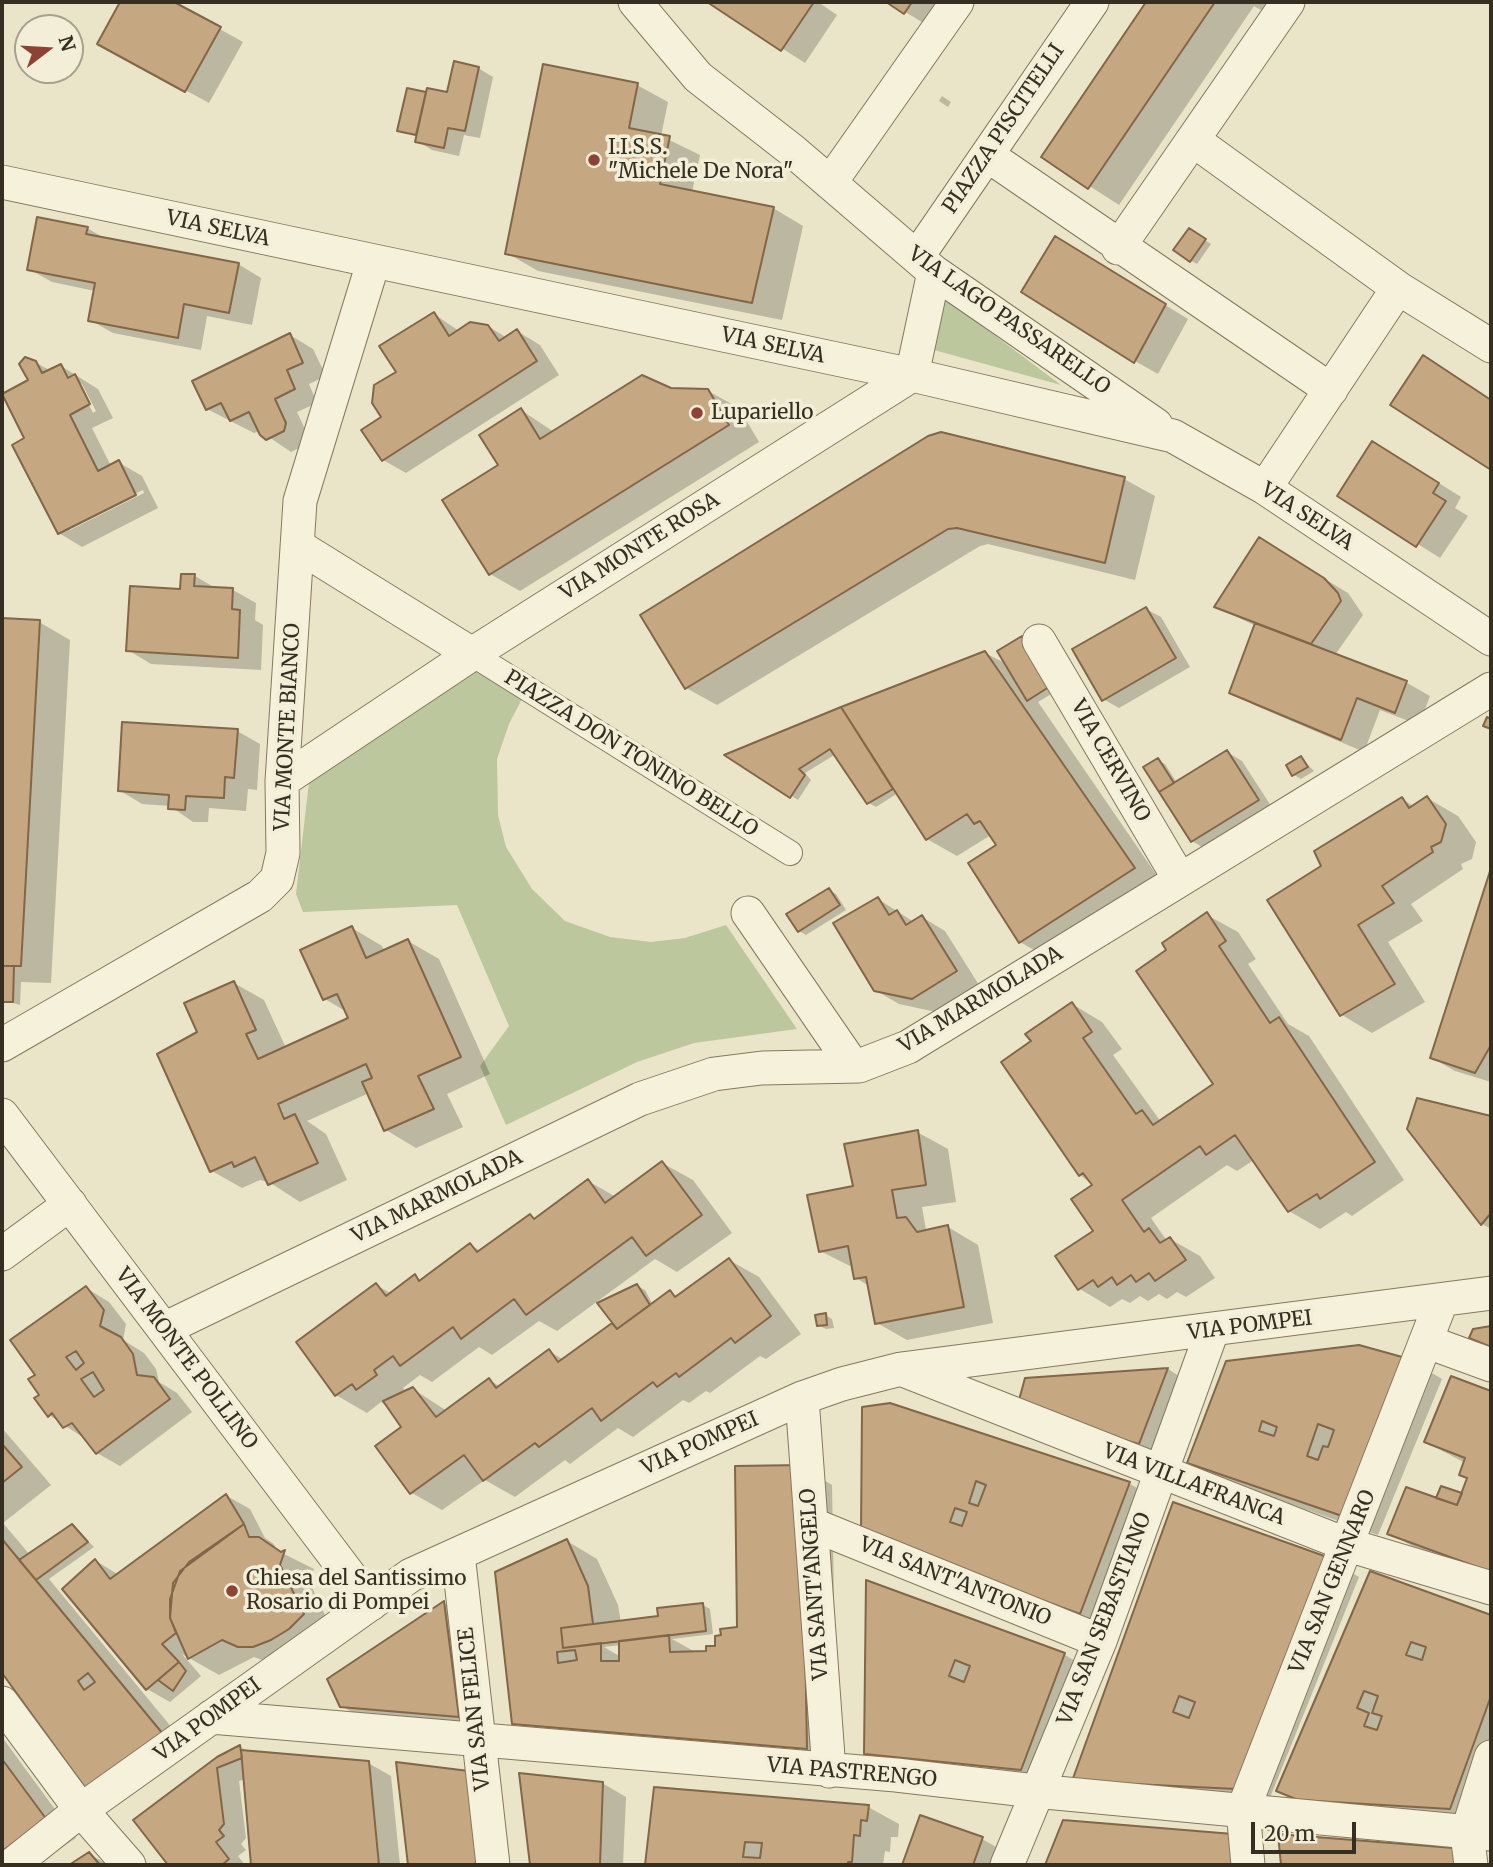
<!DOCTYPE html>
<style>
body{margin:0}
#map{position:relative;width:1493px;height:1867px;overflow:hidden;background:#eae5c8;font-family:Merriweather,serif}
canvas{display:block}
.frame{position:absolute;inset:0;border:4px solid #362e21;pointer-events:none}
.north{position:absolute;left:14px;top:14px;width:70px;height:70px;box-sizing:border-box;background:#f2eed7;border:2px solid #a7a18e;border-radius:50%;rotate:73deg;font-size:19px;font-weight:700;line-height:28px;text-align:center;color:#362e21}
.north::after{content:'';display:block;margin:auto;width:24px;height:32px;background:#8e4135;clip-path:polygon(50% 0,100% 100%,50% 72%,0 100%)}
.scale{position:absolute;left:1251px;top:1822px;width:105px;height:32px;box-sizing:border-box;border:4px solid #362e21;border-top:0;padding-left:9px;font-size:21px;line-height:24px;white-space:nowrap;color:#362e21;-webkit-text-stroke:5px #f2eed7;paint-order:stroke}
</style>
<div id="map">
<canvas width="1493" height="1867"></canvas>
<div class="frame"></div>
<div class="north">N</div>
<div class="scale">20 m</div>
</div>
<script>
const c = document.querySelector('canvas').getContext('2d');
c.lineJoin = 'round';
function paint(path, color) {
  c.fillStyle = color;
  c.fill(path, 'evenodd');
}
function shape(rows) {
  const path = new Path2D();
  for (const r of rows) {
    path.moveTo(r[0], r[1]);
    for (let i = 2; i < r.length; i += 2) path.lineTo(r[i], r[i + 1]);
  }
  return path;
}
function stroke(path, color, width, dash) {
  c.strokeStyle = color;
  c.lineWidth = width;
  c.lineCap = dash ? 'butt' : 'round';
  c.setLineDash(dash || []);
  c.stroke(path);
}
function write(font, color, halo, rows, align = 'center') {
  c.font = font + ' Merriweather,serif';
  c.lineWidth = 7;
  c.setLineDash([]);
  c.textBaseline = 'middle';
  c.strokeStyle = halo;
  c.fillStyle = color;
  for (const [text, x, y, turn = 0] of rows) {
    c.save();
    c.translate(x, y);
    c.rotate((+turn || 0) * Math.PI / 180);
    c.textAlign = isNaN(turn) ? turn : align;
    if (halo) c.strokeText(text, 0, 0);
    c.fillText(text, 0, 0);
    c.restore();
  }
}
paint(shape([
 [946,299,1061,385,934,350],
 [487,664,527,689,509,724,497,759,498,815,506,847,532,889,565,921,610,937,651,942,685,938,726,925,797,1029,694,1043,637,1062,506,1125,480,1066,509,1026,457,905,303,912,296,894,309,782]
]), '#bcc79d');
paint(shape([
 [122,2,171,2,243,42,209,103,99,43],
 [710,2,818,2,837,15,805,63],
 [889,2,953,2,935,30],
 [1148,2,1291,2,1278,20,1254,6,1119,205,1043,156],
 [478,68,493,77,480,138,464,135,459,156,432,150,417,141,418,137,399,130,408,90,449,94],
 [637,85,668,102,661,136,700,155,692,192,773,208,803,226,782,320,538,271,507,253],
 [942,96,951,102,948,107,939,101],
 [87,228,106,239,238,264,261,278,252,325,207,316,201,350,113,333,90,320,95,291,52,282,29,269],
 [1189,230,1211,244,1197,264,1190,260],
 [1079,252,1188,319,1158,374,1135,361],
 [434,314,459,331,488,326,507,338,517,331,540,345,559,375,406,473,383,460,383,418,398,372],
 [290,335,313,349,326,376,309,384,317,403,297,412,309,438,307,444,291,452,260,431,254,433,207,409],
 [31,360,51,371,61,366,98,389,113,418,92,428,111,466,118,462,142,476,158,508,82,547,59,533,26,439],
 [77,381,82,384,96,411,93,413],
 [143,490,144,493,70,530,70,526],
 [670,390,708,391,739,408,759,442,520,591,490,574,501,466,521,410,554,432],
 [1396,456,1461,497,1455,508,1468,516,1440,558,1340,495],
 [1124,479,1155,496,1135,580,988,544,980,546,717,705,686,688,642,615],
 [1282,553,1348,593,1363,615,1335,655,1407,683,1430,696,1419,725,1380,710,1364,752,1254,705,1231,692,1256,626,1216,607],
 [195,576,217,589,233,590,256,603,255,620,263,625,261,670,151,664,128,650],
 [1146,609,1161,617,1190,667,1119,708,1103,699],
 [2,620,39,622,70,640,51,983,21,982,20,1005,3,1000,2,981],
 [985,653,1058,690,1038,702,1164,886,1050,959,1020,942,998,846,991,835,957,856,927,839,898,793,876,807,869,803,836,754,805,773,811,780,798,800,728,755],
 [237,731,260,744,257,790,248,789,246,811,209,808,208,822,193,822,170,806,142,804,119,790],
 [1227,752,1242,761,1273,809,1207,850,1192,841,1158,760,1165,764,1177,783],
 [1301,758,1314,771,1301,779,1294,775],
 [1427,798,1458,816,1476,842,1472,859,1461,864,1463,869,1411,904,1423,921,1388,942,1425,1002,1372,1033,1342,1015,1269,900,1323,867,1402,799,1415,807],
 [1491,873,1491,1082,1455,1071,1432,1058],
 [829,890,836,894,846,910,806,935,799,931],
 [878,899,914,922,922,917,945,931,979,985,936,1012,899,1004,875,990],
 [1207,915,1238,932,1256,959,1248,964,1288,1024,1309,1036,1404,1180,1352,1216,1346,1212,1320,1229,1289,1211,1254,1160,1237,1171,1227,1165,1151,1218,1167,1241,1170,1239,1200,1256,1215,1278,1186,1297,1177,1292,1167,1299,1159,1294,1148,1301,1140,1296,1130,1303,1122,1299,1110,1307,1080,1289,1058,1257,1095,1231,1094,1186,1080,1175,1033,1042,1072,1004,1102,1022,1122,1049,1113,1055,1161,1122,1216,1085,1169,951],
 [352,928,382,946,385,952,408,941,439,959,490,1074,447,1094,463,1127,416,1148,386,1130,369,1093,307,1121,326,1134,347,1180,300,1202,269,1182,260,1180,242,1188,212,1171,199,1033,234,983,264,1000,286,1048,351,1019,347,1012,325,999],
 [1418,1100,1491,1118,1491,1229,1482,1224,1409,1128],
 [917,1132,948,1149,956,1202,922,1207,926,1230,948,1227,978,1245,993,1323,907,1340,877,1323,869,1286,856,1278,854,1268,820,1251,855,1187],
 [662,1163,693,1180,732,1233,677,1272,655,1259,557,1331,539,1321,492,1355,479,1347,432,1382,420,1375,403,1388,406,1392,413,1389,447,1411,489,1380,501,1387,549,1351,564,1360,612,1325,619,1329,637,1286,645,1290,653,1305,670,1292,678,1297,729,1260,759,1277,801,1334,766,1359,760,1356,710,1393,706,1391,689,1403,683,1400,633,1437,618,1428,570,1464,565,1460,515,1497,485,1480,442,1510,412,1493,403,1428,388,1407,381,1402,367,1413,336,1395,376,1285,392,1294,415,1277,422,1281,470,1245,481,1251,530,1216,536,1219,588,1181,616,1197],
 [86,1288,109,1302,126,1324,123,1340,144,1353,156,1369,159,1382,177,1393,192,1412,120,1466,97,1453,87,1440,49,1415,42,1395,38,1375],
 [825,1315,832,1319,834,1328,826,1329,818,1325],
 [1412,1361,1442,1379,1378,1535,1220,1479,1190,1462,1227,1363],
 [1168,1369,1190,1383,1163,1456,1018,1410,1027,1380],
 [1452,1378,1491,1393,1491,1577,1420,1551,1390,1533,1437,1500,1463,1496,1469,1478,1465,1463,1426,1442],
 [890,1405,1130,1484,1160,1501,1111,1630,893,1551],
 [2,1428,51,1485,3,1523,30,1555,73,1526,94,1547,49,1579,192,1752,118,1805,88,1788,2,1670],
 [802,1467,832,1485,837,1766,544,1740,514,1723,567,1541,597,1559,618,1605,621,1623,659,1618,703,1605,710,1609,713,1634,672,1639,697,1653,707,1653,739,1629],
 [621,1645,621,1657,604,1647],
 [227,1496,250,1509,265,1538,274,1544,276,1550,314,1569,310,1583,333,1632,270,1663,254,1657,219,1675,182,1654,201,1676,170,1702,147,1689,96,1561,119,1575],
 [173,1575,175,1592,172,1600,170,1600],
 [1329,1560,1359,1577,1267,1805,1075,1780],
 [1371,1573,1491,1617,1491,1796,1480,1826,1309,1808,1278,1790],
 [868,1583,1065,1655,1095,1673,1052,1786,896,1771,865,1753],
 [444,1603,467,1616,481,1729,365,1719,341,1706,329,1679],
 [2,1737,76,1838,36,1865,2,1865],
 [240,1747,249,1752,368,1763,391,1776,400,1865,253,1865,246,1779,239,1781,246,1838,241,1844,246,1850,238,1856,245,1865,170,1865,136,1821],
 [521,1775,602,1783,626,1797,623,1865,532,1865],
 [656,1789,868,1807,899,1824,898,1837,891,1837,890,1852,885,1851,883,1865,647,1865],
 [921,1817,982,1839,1012,1856,1009,1865,904,1865],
 [1064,1822,1263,1865,1047,1865],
 [1280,1836,1480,1865,1282,1865],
 [89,1854,109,1865,72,1865]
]), '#0003');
const building = shape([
 [120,2,174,2,221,27,185,92,97,44,120,2],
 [707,2,814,2,781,51,707,2],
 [886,2,912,2,904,14,886,2],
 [1146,2,1215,2,1088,189,1041,157,1146,2],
 [454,61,479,67,465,131,448,128,444,148,415,142,427,88,447,92,454,61],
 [543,64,638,83,629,128,670,136,660,184,774,207,752,303,505,254,543,64],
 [407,88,426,92,416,135,397,131,407,88],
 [37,217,88,227,86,234,239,263,229,313,184,304,178,338,88,321,95,283,27,270,37,217],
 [1189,228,1206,239,1190,262,1173,250,1189,228],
 [1055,236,1166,304,1134,363,1021,292,1055,236],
 [434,312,449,336,470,322,488,325,499,341,517,329,537,361,382,461,361,430,381,417,372,403,374,385,396,372,379,346,434,312],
 [290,333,303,363,287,370,295,389,275,399,286,423,284,431,266,440,260,435,249,412,230,421,221,403,206,410,192,381,290,333],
 [1423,355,1491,400,1491,470,1390,405,1423,355],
 [25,357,36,361,42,373,61,364,68,378,75,374,90,404,70,415,98,471,119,460,136,495,58,534,12,445,24,438,2,394,28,380,19,364,25,357],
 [642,375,671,388,708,389,729,425,489,575,442,500,498,465,479,435,521,408,540,439,642,375],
 [941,432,1125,477,1105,563,957,528,948,529,685,689,640,615,928,436,941,432],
 [1372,441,1439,483,1433,493,1446,501,1416,547,1337,496,1372,441],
 [1259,537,1324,578,1338,593,1341,601,1311,644,1214,607,1259,537],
 [181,574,195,574,194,586,233,588,232,609,240,610,238,658,126,651,130,586,180,589,181,574],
 [1146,607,1176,658,1102,701,1072,649,1146,607],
 [2,618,40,620,21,966,2,966,2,618],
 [1255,623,1407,681,1395,713,1357,698,1341,740,1229,693,1255,623],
 [1022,636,1052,685,1027,701,997,651,1022,636],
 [985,651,1135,868,1019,943,968,863,996,845,980,821,974,824,967,814,926,840,841,707,985,651],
 [841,707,893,789,867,804,830,749,799,769,805,775,790,798,724,755,841,707],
 [1487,717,1491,719,1491,729,1483,726,1487,717],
 [122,722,238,729,234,778,225,777,224,798,186,796,185,810,168,809,169,795,118,791,122,722],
 [1227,750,1259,800,1191,842,1159,792,1227,750],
 [1301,756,1308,767,1292,776,1286,765,1301,756],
 [1158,758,1174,783,1159,792,1143,767,1158,758],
 [1427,796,1446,824,1441,842,1431,847,1433,852,1382,886,1394,903,1358,925,1395,984,1340,1016,1267,900,1321,866,1314,851,1402,797,1409,808,1427,796],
 [1491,868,1491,1045,1475,1073,1430,1058,1491,868],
 [829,888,840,905,798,932,786,914,829,888],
 [878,897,889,915,897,910,906,925,922,915,957,971,912,999,874,991,833,923,878,897],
 [1207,912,1226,941,1219,946,1270,1023,1279,1017,1375,1162,1320,1199,1317,1194,1288,1212,1235,1135,1206,1155,1200,1146,1122,1200,1144,1232,1149,1228,1160,1243,1170,1237,1186,1260,1155,1281,1149,1273,1136,1282,1131,1275,1117,1285,1112,1277,1098,1287,1093,1280,1078,1290,1055,1256,1093,1231,1071,1199,1092,1185,1083,1173,1079,1176,1001,1062,1031,1041,1025,1034,1072,1002,1092,1032,1083,1038,1136,1114,1142,1110,1153,1125,1213,1084,1136,971,1166,950,1162,943,1207,912],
 [352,926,366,958,408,939,461,1057,418,1076,434,1109,384,1131,362,1082,372,1078,366,1064,278,1104,284,1119,295,1114,318,1163,268,1185,255,1157,234,1167,232,1162,210,1172,157,1054,197,1032,184,1003,234,981,256,1030,246,1034,258,1059,348,1018,337,994,323,1000,300,950,352,926],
 [3,966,14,966,13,1002,2,1002,3,966],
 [1417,1098,1491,1116,1491,1213,1481,1225,1407,1129,1417,1098],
 [918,1130,926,1185,892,1190,897,1218,906,1217,917,1232,948,1225,964,1307,875,1324,866,1277,854,1279,848,1246,819,1252,807,1195,853,1186,844,1144,918,1130],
 [662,1161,702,1215,646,1256,632,1237,526,1315,514,1299,461,1339,453,1327,400,1366,393,1356,374,1370,377,1375,356,1390,352,1384,335,1396,296,1342,376,1283,386,1296,415,1274,419,1281,470,1243,477,1252,530,1214,534,1219,588,1179,605,1203,662,1161],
 [729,1258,771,1316,735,1343,731,1338,679,1377,676,1373,657,1387,653,1382,601,1421,592,1408,539,1447,535,1443,483,1481,464,1455,410,1494,375,1446,401,1427,383,1401,413,1387,436,1417,489,1378,496,1388,549,1349,558,1362,612,1323,617,1329,670,1290,675,1297,729,1258],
 [637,1284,650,1305,617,1329,597,1303,637,1284],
 [86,1286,104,1310,100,1326,121,1337,133,1354,137,1375,154,1377,170,1399,96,1454,72,1423,63,1428,52,1413,48,1417,34,1398,39,1395,28,1379,35,1375,10,1340,86,1286],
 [76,1351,84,1363,76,1370,66,1357,76,1351],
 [93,1372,104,1390,94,1397,81,1379,93,1372],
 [826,1313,827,1325,817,1326,815,1315,826,1313],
 [1491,1326,1491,1347,1469,1338,1473,1329,1491,1326],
 [1359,1345,1413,1360,1348,1518,1187,1463,1226,1361,1359,1345],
 [1262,1421,1277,1427,1274,1436,1259,1431,1262,1421],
 [1318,1424,1334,1430,1328,1447,1323,1446,1318,1460,1307,1456,1318,1424],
 [1168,1368,1139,1444,1016,1411,1025,1378,1168,1368],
 [1451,1376,1491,1391,1491,1572,1387,1534,1406,1487,1457,1505,1467,1478,1459,1475,1465,1458,1424,1442,1451,1376],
 [890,1403,1130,1482,1080,1614,861,1534,862,1407,890,1403],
 [976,1481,986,1485,978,1506,969,1503,976,1481],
 [955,1508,967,1512,962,1526,950,1522,955,1508],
 [2,1444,22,1467,2,1483,2,1444],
 [802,1465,807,1749,512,1724,495,1572,567,1539,588,1586,593,1624,561,1628,563,1648,601,1643,601,1661,619,1661,619,1641,669,1635,670,1652,706,1651,706,1646,715,1646,715,1636,721,1635,720,1629,737,1627,735,1466,802,1465],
 [575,1650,577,1660,558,1663,557,1652,575,1650],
 [1441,1486,1462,1493,1457,1505,1436,1498,1441,1486],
 [226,1494,244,1524,180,1571,170,1599,170,1618,176,1633,162,1644,179,1662,146,1690,62,1589,95,1559,110,1579,226,1494],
 [1173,1502,1330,1558,1236,1789,1072,1781,1173,1502],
 [1179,1696,1195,1702,1189,1718,1173,1712,1179,1696],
 [72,1524,88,1542,36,1580,19,1560,72,1524],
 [244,1524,249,1537,259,1537,281,1552,285,1550,280,1565,304,1614,289,1629,271,1640,253,1647,238,1647,222,1640,188,1659,170,1618,173,1583,189,1562,244,1524],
 [2,1539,163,1734,86,1789,2,1673,2,1539],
 [88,1673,95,1682,84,1690,78,1681,88,1673],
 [1370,1571,1491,1615,1491,1696,1450,1809,1298,1800,1276,1791,1370,1571],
 [1411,1642,1426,1647,1422,1660,1406,1655,1411,1642],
 [1364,1691,1378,1696,1372,1713,1382,1716,1377,1730,1364,1726,1369,1713,1357,1708,1364,1691],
 [866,1580,1065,1653,1021,1770,864,1754,866,1580],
 [955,1660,970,1666,964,1682,949,1676,955,1660],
 [444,1601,459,1717,340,1707,327,1679,444,1601],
 [703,1603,706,1631,563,1648,561,1628,658,1616,657,1608,703,1603],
 [179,1662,186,1671,173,1691,158,1680,179,1662],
 [240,1745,242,1758,217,1768,224,1824,219,1830,224,1836,216,1842,229,1859,222,1865,168,1865,133,1820,217,1757,240,1745],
 [241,1750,369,1761,379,1865,251,1865,241,1750],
 [2,1759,47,1820,2,1851,2,1759],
 [396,1762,469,1771,480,1865,408,1865,396,1762],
 [519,1773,603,1782,600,1865,530,1865,519,1773],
 [654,1787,869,1805,867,1821,861,1820,860,1836,854,1835,852,1862,848,1862,847,1865,645,1865,654,1787],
 [745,1842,762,1843,760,1858,743,1857,745,1842],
 [920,1815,983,1837,973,1865,902,1865,920,1815],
 [1063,1820,1233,1834,1234,1865,1045,1865,1063,1820],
 [1278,1834,1454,1848,1455,1865,1281,1865,1278,1834],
 [89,1852,100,1865,69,1865,89,1852]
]);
paint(building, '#c5a782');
stroke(building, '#816647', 2);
const pedestrian = shape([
 [472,654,790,853]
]);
const minor = shape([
 [635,2,698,77,793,151,934,272,1156,425],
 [1193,140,1398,288,1491,346],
 [987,155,1331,390],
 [2,182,912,375,1173,436,1265,488,1491,639],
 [830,183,957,2],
 [1118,248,1288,2],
 [917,257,1092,2],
 [1265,488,1398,288],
 [298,546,472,654],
 [1039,641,1180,880],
 [282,781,472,654,912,375,934,272],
 [748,913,853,1066],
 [2,1045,260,896,277,879,283,853,282,781,300,501,373,263],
 [2,1115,371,1604],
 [2,1254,70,1204],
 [164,1329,640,1099,714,1074,762,1068,859,1066,908,1047,1491,689],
 [1428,1342,1491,1365],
 [903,1370,1348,1545,1491,1588],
 [802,1398,829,1771],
 [811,1524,1100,1641],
 [458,1554,493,1865],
 [2,1703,81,1810,129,1865],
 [211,1717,896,1775,1035,1791,1491,1834],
 [12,1865,81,1810,411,1575,802,1398,842,1384,901,1369,1491,1293],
 [1007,1865,1100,1641,1212,1331],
 [1248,1865,1243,1810,1441,1302],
 [1471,1865,1467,1833,1491,1757]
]);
stroke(pedestrian, '#85785f', 26);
stroke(minor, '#85785f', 35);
stroke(pedestrian, '#f6f1db', 24);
stroke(minor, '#f6f1db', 33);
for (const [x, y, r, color] of [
 [594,160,7,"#8e4135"],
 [697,413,7,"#8e4135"],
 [232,1591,7,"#8e4135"]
]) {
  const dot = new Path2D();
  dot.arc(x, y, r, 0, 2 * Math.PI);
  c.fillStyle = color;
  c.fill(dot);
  stroke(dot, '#f2eed7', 2.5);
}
write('21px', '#362e21', '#f2eed7', [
 ["PIAZZA PISCITELLI",1004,129,-56],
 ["VIA SELVA",218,229,12],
 ["VIA LAGO PASSARELLO",1009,321,35],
 ["VIA SELVA",773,346,12],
 ["VIA SELVA",1307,517,33],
 ["VIA MONTE ROSA",640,547,-32],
 ["VIA MONTE BIANCO",288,727,-87],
 ["PIAZZA DON TONINO BELLO",631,754,32],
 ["VIA CERVINO",1110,761,60],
 ["VIA MARMOLADA",981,1000,-31],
 ["VIA MARMOLADA",437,1197,-26],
 ["VIA POMPEI",1250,1326,-7],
 ["VIA MONTE POLLINO",186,1359,53],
 ["VIA POMPEI",700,1444,-24],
 ["VIA VILLAFRANCA",1194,1485,21],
 ["VIA SANT'ANTONIO",955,1582,22],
 ["VIA SAN GENNARO",1333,1582,-68],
 ["VIA SANT'ANGELO",815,1584,-94],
 ["VIA SAN SEBASTIANO",1105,1619,-69],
 ["VIA SAN FELICE",475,1709,-96],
 ["VIA POMPEI",208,1720,-36],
 ["VIA PASTRENGO",852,1773,5]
]);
write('21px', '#362e21', '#f2eed7', [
 ["I.I.S.S.",608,148],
 ["\"Michele De Nora\"",608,172],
 ["Lupariello",711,413],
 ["Chiesa del Santissimo",246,1579],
 ["Rosario di Pompei",246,1603]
], 'left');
</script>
